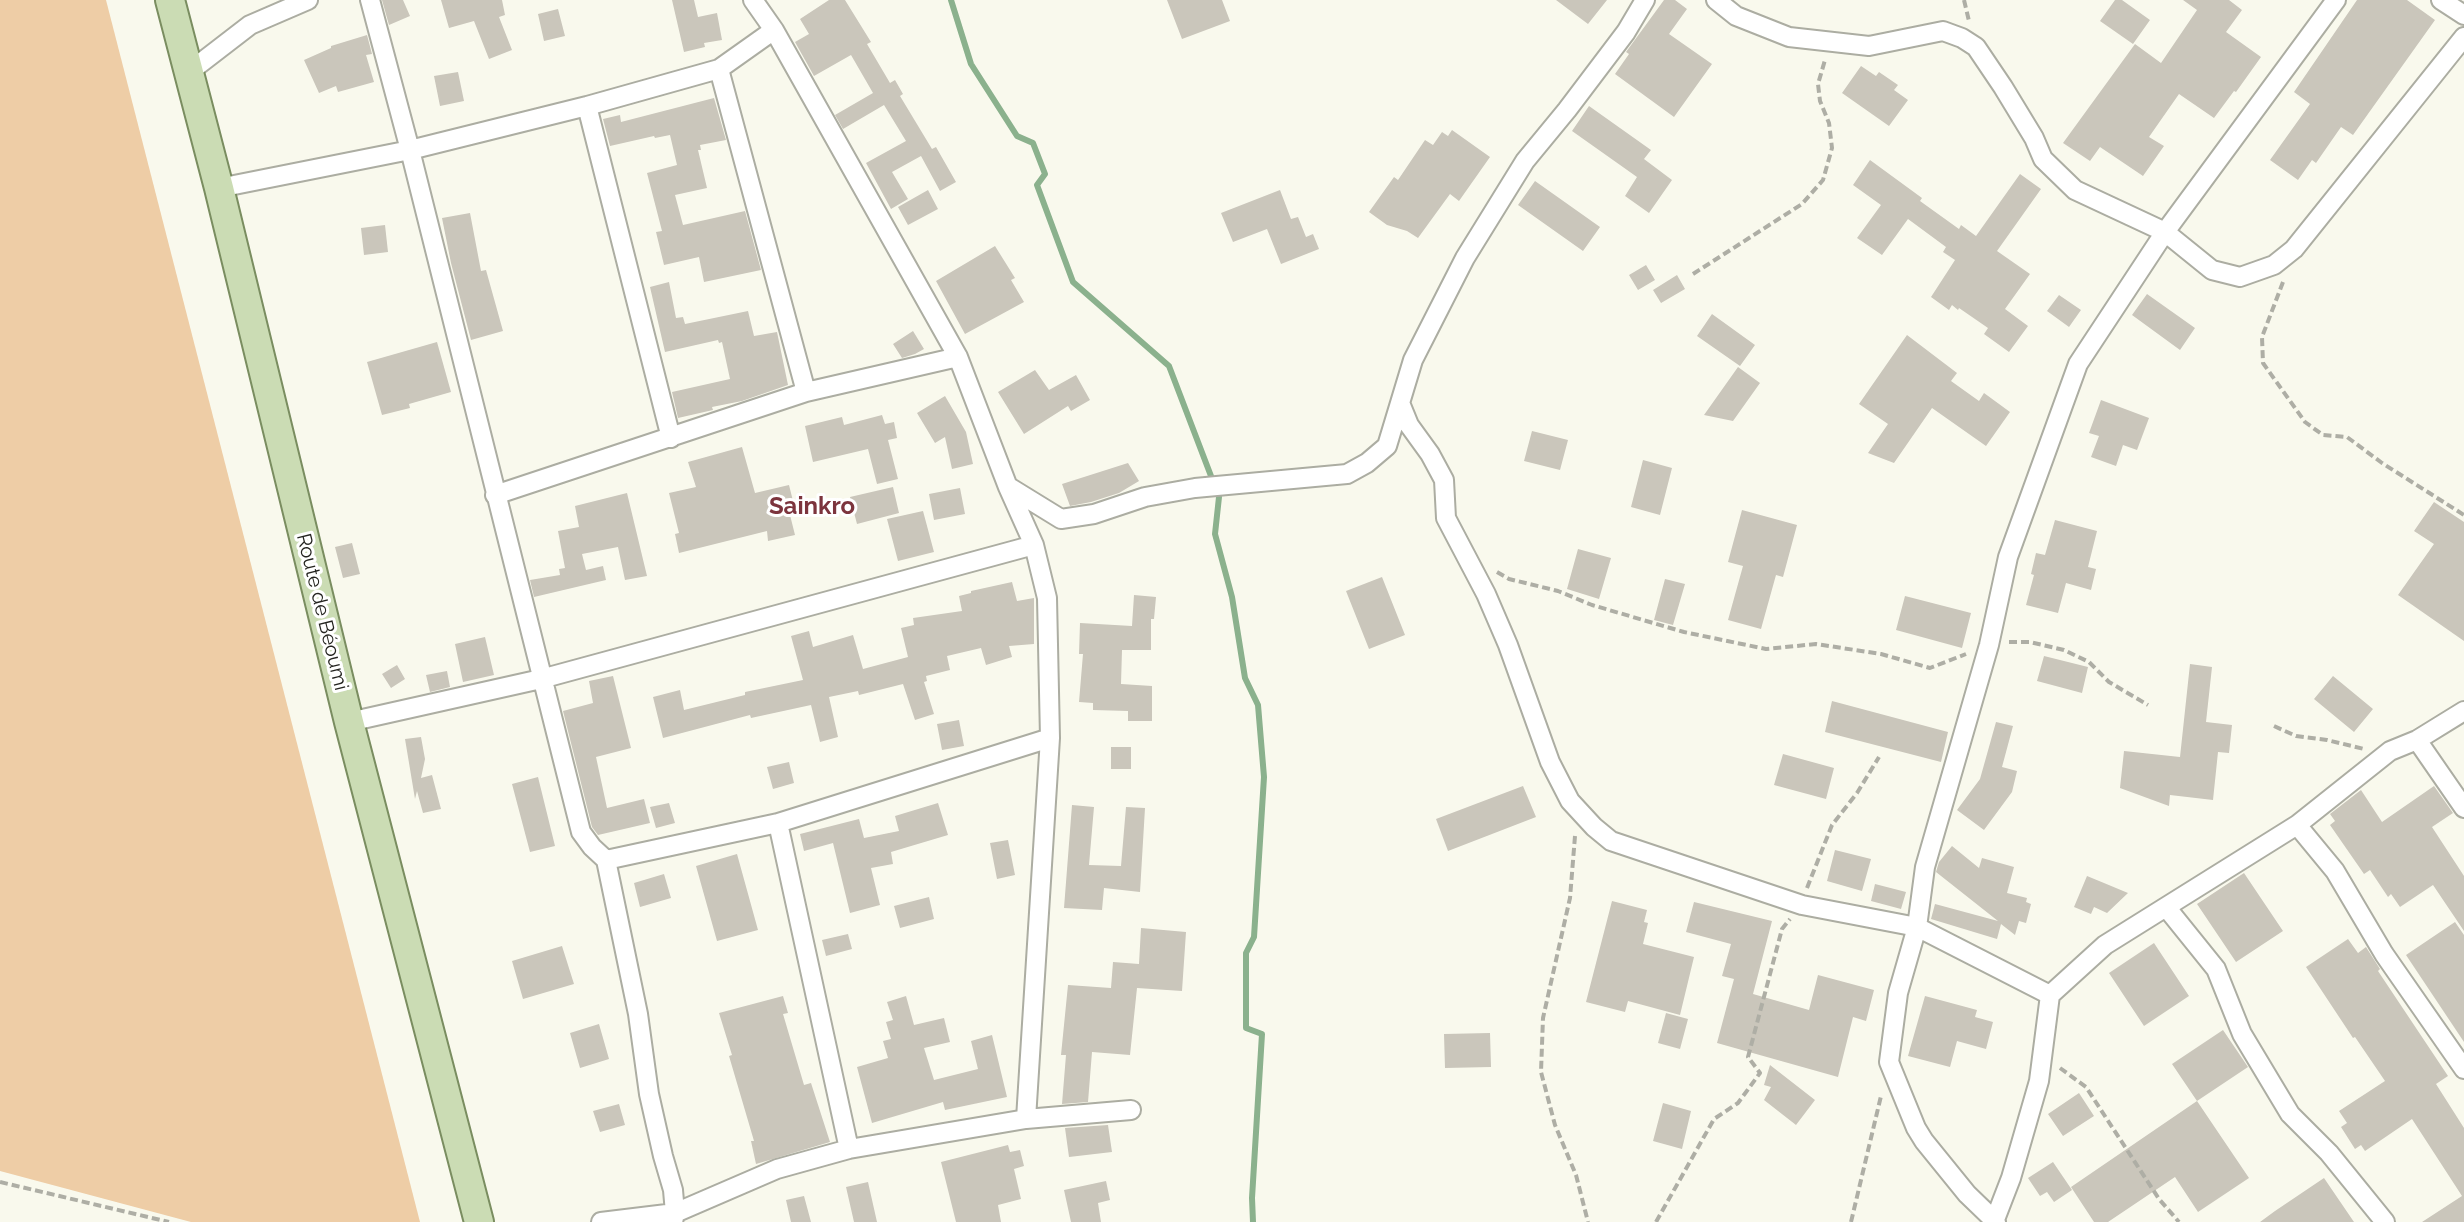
<!DOCTYPE html>
<meta charset="utf-8">
<style>
body{margin:0}
canvas{display:block;background:#f9f9ed}
</style>
<canvas width="2464" height="1222"></canvas>
<script>
const c = document.querySelector('canvas').getContext('2d');
c.lineJoin = 'round';
function paint(path, color) {
  c.fillStyle = color;
  c.fill(path, 'evenodd');
}
function shape(rows) {
  const path = new Path2D();
  for (const r of rows) {
    path.moveTo(r[0], r[1]);
    for (let i = 2; i < r.length; i += 2) path.lineTo(r[i], r[i + 1]);
  }
  return path;
}
function stroke(path, color, width, dash) {
  c.strokeStyle = color;
  c.lineWidth = width;
  c.lineCap = dash ? 'butt' : 'round';
  c.setLineDash(dash || []);
  c.stroke(path);
}
function write(font, color, halo, rows, align = 'center') {
  c.font = font + ' Raleway,sans-serif';
  c.lineWidth = 6;
  c.setLineDash([]);
  c.textBaseline = 'middle';
  c.strokeStyle = halo;
  c.fillStyle = color;
  for (const [text, x, y, turn = 0] of rows) {
    c.save();
    c.translate(x, y);
    c.rotate((+turn || 0) * Math.PI / 180);
    c.textAlign = isNaN(turn) ? turn : align;
    if (halo) c.strokeText(text, 0, 0);
    c.fillText(text, 0, 0);
    c.restore();
  }
}
paint(shape([
 [0,0,106,0,420,1222,191,1222,0,1171]
]), '#eecda6');
stroke(shape([
 [951,0,971,64,1017,136,1033,143,1045,174,1037,185,1073,282,1169,366,1219,497,1215,534,1232,597,1245,678,1258,705,1264,777,1254,937,1246,953,1246,1028,1262,1034,1252,1198,1253,1222]
]), '#8bb18d', 6);
paint(shape([
 [382,0,403,0,410,16,389,25],
 [441,0,502,0,505,15,499,17,512,50,489,59,474,21,449,28],
 [672,0,694,0,698,17,717,13,722,40,704,43,705,47,684,52],
 [829,0,845,0,871,42,867,44,890,83,895,80,903,94,900,96,932,149,936,147,956,182,940,191,921,156,892,172,908,199,891,209,866,163,906,141,884,105,843,129,835,115,873,93,851,55,814,76,795,42,809,34,800,19],
 [1167,0,1222,0,1230,21,1182,39],
 [1556,0,1607,0,1588,24],
 [1664,0,1675,0,1687,9,1669,34,1712,64,1674,117,1615,74,1629,54,1626,52],
 [2115,0,2122,0,2150,20,2133,44,2100,21],
 [2183,0,2229,0,2242,10,2226,32,2261,57,2236,92,2234,91,2214,118,2179,94,2149,137,2164,146,2143,176,2100,147,2090,161,2063,143,2135,44,2161,63,2197,10],
 [2357,0,2407,0,2435,20,2353,135,2341,127,2316,163,2312,160,2298,180,2270,160,2310,104,2294,92],
 [558,9,565,36,544,41,538,14],
 [367,35,372,54,366,55,374,82,338,92,336,86,319,93,304,60,331,48,331,46],
 [1861,66,1876,76,1879,72,1898,85,1894,90,1908,100,1889,126,1842,93],
 [458,72,464,101,440,106,434,76],
 [714,98,726,140,700,145,701,150,698,150,707,188,675,195,683,225,745,211,761,270,704,282,699,257,664,265,656,232,662,231,647,173,677,165,670,135,655,138,654,136,610,146,603,119,620,115,621,122],
 [1589,106,1651,150,1644,159,1672,180,1649,213,1625,196,1637,177,1572,131],
 [1452,130,1490,157,1459,201,1450,194,1418,238,1407,231,1387,225,1369,212,1394,177,1398,180,1425,140,1433,145,1442,132,1448,136],
 [1870,160,1922,198,1920,201,1959,229,1961,225,1976,236,2020,174,2041,189,1997,251,2030,274,2005,309,2028,326,2009,352,1984,334,1988,328,1959,308,1958,310,1952,305,1949,310,1931,297,1955,260,1943,252,1946,247,1908,219,1882,255,1857,238,1881,205,1853,185],
 [1535,181,1600,227,1583,251,1518,205],
 [928,190,938,209,908,225,898,207],
 [1280,190,1291,219,1298,217,1306,237,1313,234,1319,249,1281,264,1267,229,1233,242,1221,213],
 [470,213,481,271,486,270,503,331,471,340,451,263,442,218],
 [385,225,388,252,364,255,361,228],
 [995,246,1015,278,1011,280,1024,302,965,334,936,281],
 [1646,265,1655,280,1638,290,1629,275],
 [1677,275,1685,289,1661,303,1653,290],
 [669,282,676,318,683,317,685,324,748,311,754,336,777,332,788,385,742,401,712,407,713,410,678,418,672,392,730,379,722,342,719,343,718,340,665,352,650,287],
 [2147,294,2195,328,2180,350,2132,315],
 [2059,295,2081,310,2069,327,2047,311],
 [1712,314,1755,345,1740,366,1697,336],
 [913,331,924,349,915,354,902,358,893,344],
 [1907,335,1957,373,1951,381,1979,401,1984,393,2010,412,1986,446,1932,408,1894,463,1868,453,1888,424,1859,404],
 [437,342,451,392,409,404,410,408,382,415,367,362],
 [1738,367,1760,383,1733,421,1704,415],
 [1035,370,1049,390,1076,375,1090,400,1071,411,1068,406,1024,434,998,392],
 [945,396,966,432,973,464,952,469,945,437,935,443,917,413],
 [2101,400,2149,418,2137,450,2123,445,2116,466,2091,457,2099,436,2089,433],
 [882,415,885,424,894,422,897,438,888,440,898,479,877,484,868,449,813,462,805,426,842,417,844,425],
 [1532,431,1568,440,1560,470,1524,461],
 [742,447,755,493,789,485,795,509,789,511,795,535,768,541,767,531,679,553,675,534,679,533,669,493,696,487,688,462],
 [1643,460,1672,468,1660,515,1631,507],
 [1128,463,1139,481,1119,493,1091,502,1070,506,1062,484],
 [893,487,899,513,857,524,850,497],
 [960,488,965,514,934,520,929,494],
 [627,493,647,576,625,580,618,547,582,554,586,570,603,566,606,580,534,597,530,580,560,575,559,569,565,568,558,531,579,527,575,506],
 [2434,502,2464,522,2464,641,2398,595,2434,544,2414,531],
 [1742,510,1797,525,1783,577,1776,575,1761,629,1728,620,1743,566,1728,562],
 [923,511,934,552,898,561,887,519],
 [2055,520,2097,531,2088,567,2096,569,2091,590,2066,583,2058,613,2026,605,2034,575,2031,574,2036,553,2045,555],
 [352,543,360,574,343,578,335,547],
 [1578,549,1611,558,1599,599,1567,589],
 [1382,577,1405,635,1369,649,1346,591],
 [1665,579,1685,584,1673,625,1654,620],
 [1012,582,1017,601,1034,598,1034,644,1009,646,1012,657,986,665,981,648,947,656,950,670,926,676,927,681,924,682,934,714,915,720,903,684,859,695,858,691,829,697,838,737,820,742,811,705,751,718,750,715,663,738,653,697,680,690,684,710,745,695,745,692,803,680,791,636,809,631,813,647,853,635,863,669,908,657,901,628,914,625,913,618,962,611,959,596,971,593,971,591],
 [1134,595,1156,597,1154,619,1151,619,1151,650,1122,650,1121,684,1152,686,1152,721,1128,721,1128,711,1093,710,1093,703,1079,702,1083,654,1079,654,1080,623,1132,626],
 [1905,596,1971,613,1962,648,1896,630],
 [485,637,494,675,463,682,455,644],
 [2044,656,2088,667,2082,693,2037,681],
 [2190,664,2212,667,2206,722,2232,725,2229,753,2218,752,2213,800,2170,795,2169,806,2120,788,2124,751,2180,757],
 [397,665,405,679,391,688,382,674],
 [447,671,450,687,430,692,426,675],
 [613,676,631,748,596,757,607,808,644,799,650,823,598,835,592,827,563,711,593,703,589,681],
 [2333,676,2373,709,2354,732,2314,699],
 [1832,701,1948,732,1941,762,1825,732],
 [959,720,964,746,942,750,937,724],
 [1996,722,2013,726,2002,767,2017,771,2012,792,1984,830,1957,810,1980,779],
 [421,737,425,759,421,778,432,775,441,809,423,813,417,791,415,799,405,739],
 [1111,747,1131,747,1131,769,1111,769],
 [1783,754,1834,768,1826,799,1774,785],
 [789,762,794,783,773,789,767,767],
 [538,777,555,846,530,852,512,784],
 [1523,786,1536,817,1448,851,1436,819],
 [2434,786,2453,813,2432,827,2464,876,2464,931,2433,885,2400,907,2391,894,2388,897,2370,870,2364,874,2330,825,2335,821,2330,814,2361,790,2382,822],
 [669,803,675,823,656,828,650,807],
 [938,803,948,835,891,852,893,864,871,868,880,905,850,913,833,843,804,851,800,834,859,819,864,838,899,831,895,816],
 [1072,805,1094,807,1089,865,1121,866,1126,807,1145,808,1140,892,1104,888,1102,910,1064,908],
 [1008,840,1015,875,997,879,990,843],
 [1952,846,1979,868,1982,858,2014,867,2007,893,2027,898,2026,902,2031,904,2026,923,2019,921,2015,935,2001,924,1997,939,1931,919,1935,904,1998,921,1936,872,1939,862],
 [1835,850,1871,859,1862,891,1827,881],
 [737,854,758,930,717,941,696,866],
 [2244,873,2283,931,2236,962,2197,904],
 [664,874,671,898,640,907,634,883],
 [2087,876,2104,883,2128,893,2107,913,2094,907,2091,914,2074,907],
 [1875,884,1906,892,1901,909,1871,901],
 [929,897,934,919,900,928,894,906],
 [1612,901,1647,910,1644,922,1648,923,1643,944,1694,957,1680,1015,1628,1001,1625,1012,1586,1002],
 [1694,902,1772,921,1753,994,1809,1010,1818,975,1874,990,1866,1021,1853,1017,1838,1077,1717,1043,1734,979,1722,976,1731,944,1686,932],
 [2455,922,2464,935,2464,1042,2406,955],
 [1141,928,1186,932,1182,991,1137,988,1130,1055,1092,1052,1088,1102,1062,1104,1066,1055,1061,1055,1068,985,1111,988,1113,962,1139,964],
 [848,934,852,949,826,956,822,940],
 [2348,939,2358,953,2366,947,2380,969,2378,971,2448,1076,2436,1084,2464,1128,2464,1222,2422,1222,2462,1196,2412,1119,2365,1151,2361,1145,2355,1149,2341,1127,2347,1123,2339,1111,2385,1081,2355,1037,2353,1038,2306,967],
 [2154,943,2189,996,2144,1026,2109,973],
 [562,946,574,984,523,999,512,961],
 [783,996,788,1013,783,1014,804,1085,811,1083,830,1142,756,1164,751,1141,754,1141,729,1056,732,1055,719,1013],
 [906,996,914,1025,944,1018,950,1042,924,1048,934,1080,978,1069,971,1041,992,1035,1007,1097,945,1110,943,1102,872,1123,857,1067,888,1058,883,1041,891,1039,886,1022,893,1020,887,1002],
 [1925,996,1977,1010,1975,1017,1993,1022,1986,1049,1957,1041,1950,1067,1908,1056],
 [1666,1013,1688,1019,1680,1049,1658,1043],
 [599,1024,609,1059,580,1068,570,1033],
 [2223,1030,2248,1067,2197,1101,2172,1064],
 [1490,1033,1491,1067,1445,1068,1444,1034],
 [1770,1065,1815,1100,1796,1125,1764,1100,1771,1087,1764,1085],
 [2079,1093,2094,1116,2063,1136,2048,1114],
 [2197,1101,2249,1178,2198,1212,2175,1177,2108,1222,2094,1222,2071,1187],
 [1663,1103,1691,1111,1682,1149,1653,1141],
 [619,1104,625,1125,600,1132,593,1111],
 [1108,1125,1112,1152,1069,1157,1065,1128],
 [1008,1145,1010,1152,1020,1150,1024,1166,1014,1169,1021,1199,998,1205,1001,1222,956,1222,941,1162],
 [2053,1162,2072,1190,2054,1202,2047,1192,2040,1196,2028,1178],
 [2324,1178,2354,1222,2260,1222,2275,1211],
 [1106,1181,1110,1200,1098,1203,1101,1222,1071,1222,1064,1190],
 [868,1182,877,1222,854,1222,846,1187],
 [804,1196,811,1222,791,1222,786,1200]
]), '#cac6bb');
const street = shape([
 [370,0,410,150,581,832,592,847,606,860,638,1014,649,1094,663,1156,673,1190,675,1213,673,1222],
 [753,0,774,30,958,357,1008,487,1034,545,1047,598,1050,738,1026,1119],
 [1645,0,1626,32,1567,110,1525,161,1465,258,1413,360,1400,403,1409,425,1430,454,1444,480,1446,518,1486,594,1508,645,1550,762,1570,801,1594,827,1611,841,1802,905,1917,927,2050,995],
 [1716,0,1736,16,1789,37,1869,46,1943,31,1962,38,1976,47,2003,87,2034,138,2043,159,2075,190,2165,232,2212,270,2240,277,2274,265,2294,249,2464,37],
 [2441,0,2464,15],
 [719,69,806,392],
 [189,72,250,25,308,0],
 [587,106,671,438],
 [219,188,410,150,587,106,719,69,774,30],
 [1009,487,1061,519,1094,514,1145,497,1195,488,1347,474,1367,463,1387,446,1400,403],
 [495,495,806,392,958,357],
 [349,722,541,679,1034,545],
 [2417,740,2464,808],
 [778,823,849,1149],
 [2297,825,2335,871,2384,954,2464,1069],
 [606,860,778,823,1050,738],
 [2166,907,2216,969,2242,1034,2290,1114,2329,1153,2385,1222],
 [601,1222,675,1213,777,1169,849,1149,1026,1119,1131,1110],
 [1994,1222,2011,1178,2039,1081,2050,995,2105,945,2297,825,2390,751,2417,740,2464,711],
 [1996,1222,1967,1194,1924,1141,1916,1128,1889,1062,1898,993,1917,927,1925,867,1989,645,2008,557,2078,364,2165,232,2336,0]
]);
const primary = shape([
 [170,0,219,188,349,722,479,1222]
]);
stroke(street, '#acada2', 22);
stroke(primary, '#7a8d60', 32);
stroke(shape([
 [1964,0,1969,21],
 [1693,274,1802,204,1823,180,1832,148,1829,123,1820,101,1818,84,1825,60],
 [2283,282,2262,337,2263,363,2305,422,2323,435,2347,437,2382,463,2464,515],
 [1497,572,1509,579,1558,591,1592,605,1684,632,1766,649,1816,644,1881,654,1930,668,1966,654],
 [2009,642,2030,642,2064,650,2089,662,2109,682,2148,705],
 [2274,726,2296,736,2327,740,2364,749],
 [1575,836,1570,898,1543,1018,1541,1072,1555,1125,1576,1175,1588,1222],
 [1807,888,1832,825,1857,793,1879,757],
 [2060,1068,2086,1087,2159,1199,2179,1222],
 [0,1182,169,1222],
 [1656,1222,1714,1119,1738,1103,1760,1073,1748,1057,1782,929,1790,919],
 [1851,1222,1881,1096]
]), '#aeaea5', 4, [8, 4]);
stroke(street, '#fff', 18);
stroke(primary, '#cbdcb4', 28);
write('20px', '#242420', '#fff', [
 ["Route de Béoumi",322,612,76]
]);
write('bold 24px', '#7c343d', '#fff', [
 ["Sainkro",812,507]
]);
</script>
